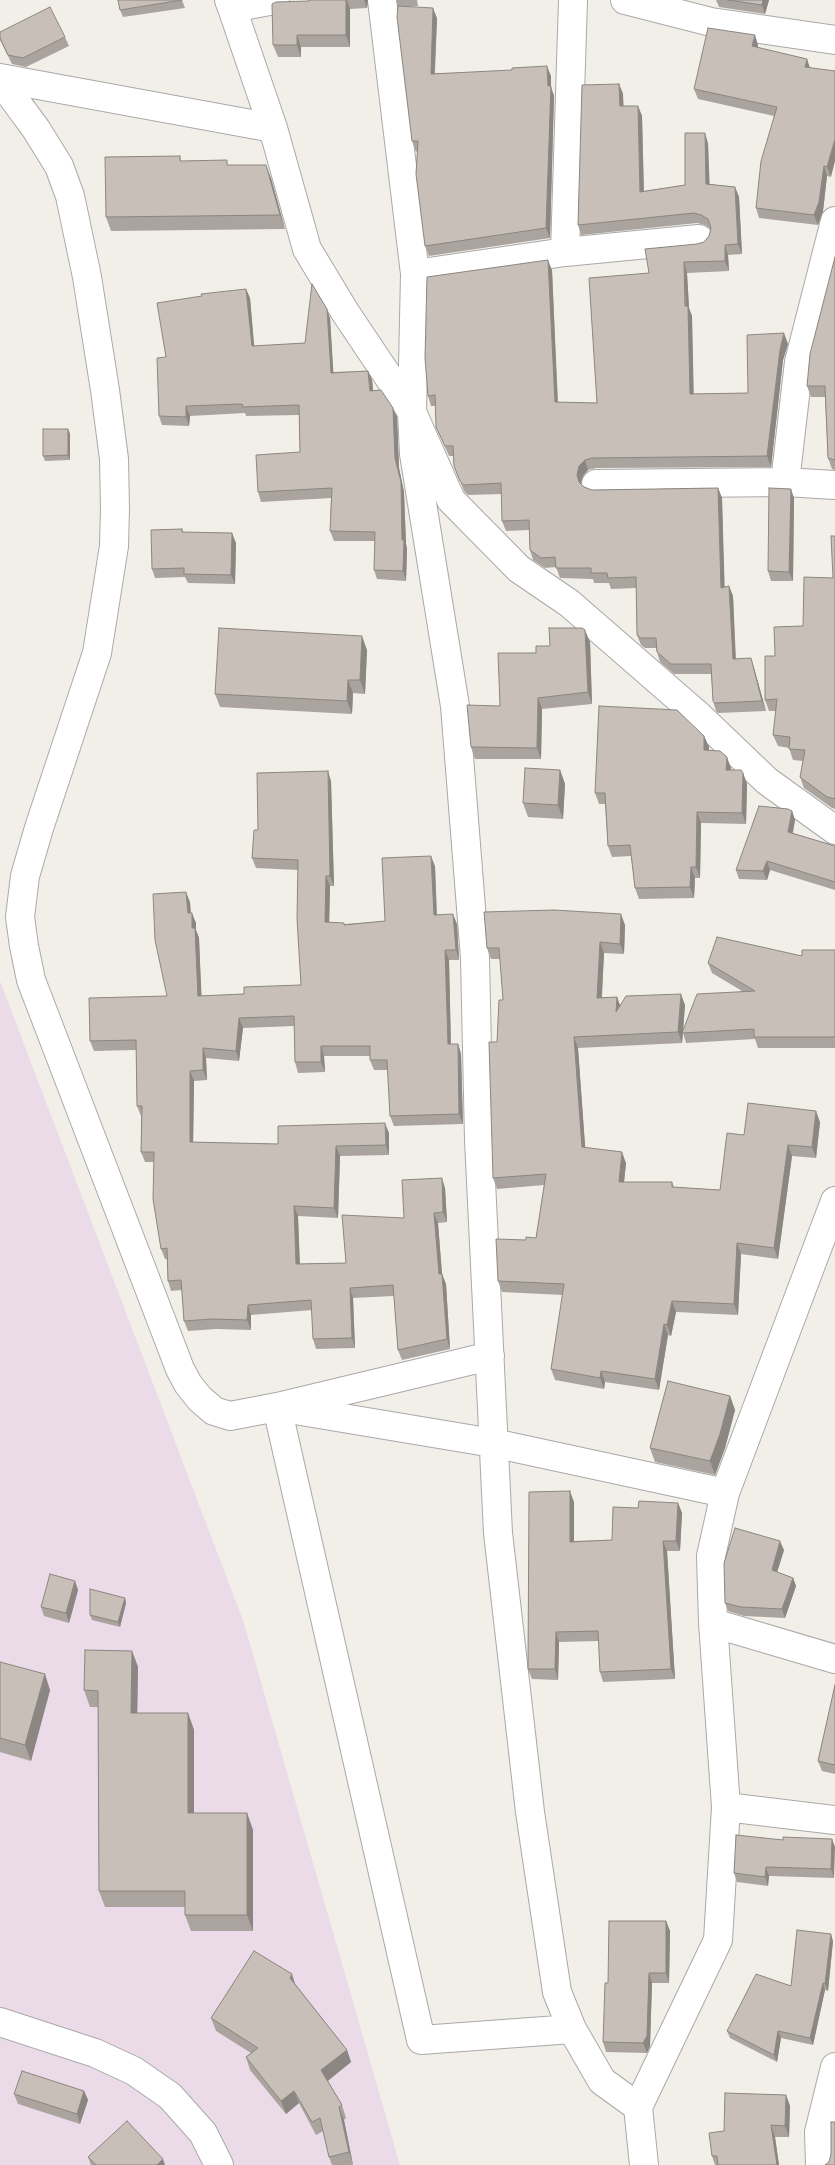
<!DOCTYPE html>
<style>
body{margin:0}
canvas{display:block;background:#f2efe9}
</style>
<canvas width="835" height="2165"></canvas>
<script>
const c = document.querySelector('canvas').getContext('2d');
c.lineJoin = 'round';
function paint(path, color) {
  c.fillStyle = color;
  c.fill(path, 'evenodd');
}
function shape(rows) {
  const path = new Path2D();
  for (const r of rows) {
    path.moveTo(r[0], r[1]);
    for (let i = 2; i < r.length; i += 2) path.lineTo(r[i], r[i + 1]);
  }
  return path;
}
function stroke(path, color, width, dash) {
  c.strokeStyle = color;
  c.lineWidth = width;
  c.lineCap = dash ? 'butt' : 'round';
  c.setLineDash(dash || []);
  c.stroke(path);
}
paint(shape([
 [0,981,244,1623,400,2165,0,2165]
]), '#ebdbe8');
const minor = shape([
 [229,0,232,8,275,0],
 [382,0,415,274,412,412,414,454,455,706,475,958,479,1140,498,1533,530,1812,557,1992,572,2029,602,2081,638,2107],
 [625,0,711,22,835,40],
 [232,8,273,128,307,249,345,312,412,412,451,500,519,569,569,603,699,716,767,781,835,830],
 [0,78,273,128],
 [0,80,36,129,59,166,70,196,87,277,105,390,114,459,115,509,114,546,97,653,39,828,25,876,20,917,24,946,31,980,180,1369,188,1384,200,1399,214,1411,230,1416,277,1407,490,1356],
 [565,252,699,239],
 [415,274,565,252,573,0],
 [785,482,799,362,835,221],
 [596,484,785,482,835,485],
 [713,1623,835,1659],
 [726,1807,835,1820],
 [0,2022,95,2053,134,2071,170,2096,203,2133,219,2165],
 [572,2029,421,2040,277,1407,493,1443,725,1493],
 [644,2165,638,2107,718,1940,726,1807,713,1623,711,1556,725,1493,835,1201],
 [820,2165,819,2132,835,2067]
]);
stroke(minor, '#a9a9a9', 30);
stroke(minor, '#fff', 28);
paint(shape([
 [182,0,185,8,123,17,120,10],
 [309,0,368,0,367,8,350,9,350,47,301,47,301,57,278,57,273,45,309,1],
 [396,0,417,0,418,6,403,7,437,18,435,73,551,76,551,87,554,96,550,238,429,256,425,246,417,151,416,152,412,141,398,6],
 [716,0,769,0,765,14,719,7],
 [0,32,65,37,69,46,26,67,12,64,0,40],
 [758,45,758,48,807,59,810,68,831,177,827,176,823,211,818,225,759,218,756,208,774,116,698,99,694,89],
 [619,84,623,94,623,106,638,106,642,116,644,191,685,185,708,143,709,184,735,187,739,197,742,254,728,255,729,271,687,273,689,308,692,316,693,394,748,393,788,344,783,360,771,467,596,468,588,470,583,476,581,484,584,487,592,490,718,488,722,498,724,587,729,586,733,596,736,659,754,668,766,711,718,713,716,711,713,701,711,674,674,674,660,662,657,652,656,648,645,648,641,645,637,635,636,588,611,589,609,583,594,583,593,579,560,578,556,567,545,568,533,560,530,550,529,530,506,531,502,521,502,494,468,495,464,491,454,466,453,456,449,456,436,427,436,406,431,406,428,396,552,270,558,402,597,403,649,273,697,244,704,242,709,236,711,229,705,225,697,223,581,235,578,225],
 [180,156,181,161,229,165,271,178,285,229,111,231,106,217],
 [835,257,835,470,832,469,828,458,825,397,811,397,807,386],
 [246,289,250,298,254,346,305,343,330,318,333,372,368,371,372,380,373,390,397,417,399,468,404,492,406,544,407,549,406,581,377,579,374,570,375,541,334,541,330,531,331,498,261,502,258,492,300,452,299,415,246,416,245,413,190,416,189,426,162,425,159,416],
 [68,429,70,434,70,460,45,461,43,456],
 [794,498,793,581,771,581,768,571],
 [182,529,183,532,236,543,235,584,188,583,185,577,155,578,152,569],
 [835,536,835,809,832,808,804,788,800,777,803,761,793,760,789,748,778,746,773,735,776,711,769,711,765,700,775,656,803,626,833,578],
 [590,642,592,704,542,709,541,759,475,759,471,747,536,653,550,646],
 [367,650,365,694,353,693,352,714,220,707,215,694],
 [704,736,709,747,708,751,731,768,731,770,743,773,747,784,746,824,701,823,700,878,695,878,694,898,639,899,635,888,631,856,612,857,608,846,605,804,599,804,595,793],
 [560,770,565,784,563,819,528,817,523,803],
 [331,781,334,886,330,886,329,922,345,924,385,921,435,866,437,914,457,924,459,960,449,960,451,1044,458,1044,461,1054,463,1124,394,1126,390,1116,388,1070,374,1070,370,1060,370,1056,324,1056,325,1072,298,1073,295,1062,294,1026,243,1028,239,1061,206,1058,207,1080,194,1081,193,1142,278,1144,389,1133,389,1155,340,1156,338,1218,298,1216,300,1264,346,1263,404,1218,445,1188,447,1222,438,1223,442,1274,446,1284,450,1349,402,1360,398,1350,394,1296,353,1298,355,1348,316,1349,313,1339,312,1310,251,1315,251,1330,216,1329,188,1331,184,1321,182,1290,171,1291,168,1281,167,1259,165,1259,161,1249,154,1162,145,1162,141,1152,141,1116,137,1106,136,1050,94,1051,90,1041,167,996,190,902,191,913,196,923,196,930,199,938,201,996,244,994,301,985,298,870,256,868,252,858,258,830],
 [792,811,795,820,793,833,835,846,835,890,770,870,767,880,739,879,736,870],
 [625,925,624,954,604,953,602,998,617,997,620,1006,685,1005,683,1032,742,991,712,973,708,963,802,956,835,950,835,1048,758,1048,755,1039,686,1043,683,1033,682,1043,578,1048,585,1147,626,1163,624,1182,672,1182,674,1187,720,1190,744,1135,820,1122,816,1158,792,1156,778,1259,741,1254,738,1315,676,1312,671,1336,668,1335,659,1390,605,1382,604,1389,555,1380,551,1369,563,1295,502,1292,498,1281,526,1240,536,1238,544,1185,497,1189,493,1178,497,1042,503,1000,500,959,491,959,487,948],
 [730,1396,735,1410,725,1448,715,1475,655,1462,650,1448],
 [574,1502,574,1541,612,1540,638,1508,678,1503,682,1513,680,1551,667,1551,675,1679,603,1682,600,1672,599,1641,559,1642,558,1680,532,1679,528,1669],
 [784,1550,777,1572,793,1578,796,1586,785,1618,744,1616,728,1611,725,1603],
 [75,1581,78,1590,69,1623,44,1616,41,1607],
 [125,1598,126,1603,120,1627,92,1620,90,1615],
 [132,1651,138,1667,137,1713,188,1713,194,1730,194,1813,247,1813,253,1830,253,1931,191,1931,185,1915,185,1907,105,1907,99,1891,98,1707,90,1707,84,1690],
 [0,1662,50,1690,31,1761,0,1752],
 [835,1685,835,1774,822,1771,818,1761],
 [832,1839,834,1878,769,1876,768,1886,737,1882,734,1873,783,1840],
 [666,1921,670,1931,669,1983,652,1983,650,2046,647,2053,606,2052,603,2042],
 [833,1941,828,1991,825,1990,813,2045,781,2038,777,2062,730,2038,727,2031,791,1986],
 [296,1985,347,2050,351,2062,328,2081,342,2105,346,2118,344,2120,353,2165,332,2165,329,2157,323,2131,316,2135,299,2103,286,2114,250,2070,246,2057,251,2053,216,2031,211,2018],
 [84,2091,88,2100,80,2124,18,2104,14,2094],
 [786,2095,790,2106,789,2137,775,2137,779,2165,715,2165,712,2156,724,2131],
 [88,2157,165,2165,91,2165]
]), '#aba49e');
paint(shape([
 [346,0,347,0,350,9,350,47,346,35],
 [364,0,368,0,367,8],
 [763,0,769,0,765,14,762,5],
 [433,8,437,18,434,84,431,74],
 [297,35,301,47,301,57,297,45],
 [755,35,758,45,756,56,752,46],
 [807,59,810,69,805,67],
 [547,66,551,76,551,87,554,96,550,238,546,228,548,86],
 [619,84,623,94,624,116,620,106],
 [638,106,642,116,644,202,640,192],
 [705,133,708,143,710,194,706,184],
 [835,139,835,161,831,177,827,167],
 [266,165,271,178,285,229,280,215],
 [824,166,827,176,823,211,818,225,814,215],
 [735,187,739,197,742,254,738,244],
 [725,245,728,255,729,271,725,261],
 [548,260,552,270,558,412,555,402],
 [684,262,687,273,689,308,692,316,694,404,690,394],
 [246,289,250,298,255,355,252,346],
 [327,309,330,318,334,382,331,373],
 [784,333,788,344,783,360,771,467,767,456,780,350],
 [368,371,372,380,374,400,370,391],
 [186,406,190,416,189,426,186,417],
 [393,408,397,417,399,468,404,492,406,544,407,549,406,581,403,571,402,540,395,458],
 [68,429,70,434,70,460,68,455],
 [585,460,588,470,583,476,580,485,577,475,579,466],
 [718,488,722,498,725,598,721,588],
 [791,489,794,498,793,581,789,572],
 [232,533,236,543,235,584,231,575],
 [729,586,733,596,736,670,733,659],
 [585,630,590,642,592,704,588,692],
 [362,636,367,650,365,694,360,680],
 [751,658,754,668,766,711,762,701],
 [348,680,353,693,352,714,347,701],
 [538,698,542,709,541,759,537,748],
 [704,736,709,747,708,762,704,750],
 [727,757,731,768,730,781,726,770],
 [560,770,565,784,563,819,558,805],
 [328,771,331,781,334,886,330,876],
 [743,773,747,784,746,824,742,813],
 [792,811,795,820,791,841,788,832],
 [697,812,701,823,700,878,696,867],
 [431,856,435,866,437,925,434,915],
 [767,861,770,870,767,880,763,871],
 [691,867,695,878,694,898,690,887],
 [326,876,330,886,329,932,325,922],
 [186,892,190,902,191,923,188,913],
 [192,913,196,923,196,930,199,938,202,1006,198,996,192,928],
 [453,914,457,924,459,960,456,950],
 [621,914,625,925,624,954,620,944],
 [600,942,604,953,601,1009,597,998],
 [445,950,449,960,451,1054,448,1044],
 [681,994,685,1005,682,1043,678,1032],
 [617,997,621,1008,616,1012],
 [239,1018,243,1028,239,1061,236,1051],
 [574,1037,578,1048,586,1158,582,1147],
 [458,1044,461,1054,463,1124,459,1114],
 [321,1046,324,1056,325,1072,321,1062],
 [203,1048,206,1058,207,1080,203,1070],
 [190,1071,194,1081,193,1152,190,1142],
 [816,1111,820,1122,816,1158,812,1147],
 [385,1123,389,1133,389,1155,386,1145],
 [788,1145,792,1156,778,1259,774,1248],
 [336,1146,340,1156,338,1218,334,1208],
 [622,1152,626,1163,623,1192,619,1182],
 [442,1178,445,1188,447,1222,443,1212],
 [294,1206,298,1216,300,1274,296,1264],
 [434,1213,438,1223,442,1274,446,1284,450,1349,447,1339,439,1274],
 [737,1243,741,1254,738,1315,734,1304],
 [350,1288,353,1298,355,1348,352,1338],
 [672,1301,676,1312,671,1336,667,1325],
 [248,1305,251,1315,251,1330,247,1320],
 [664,1324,668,1335,659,1390,655,1379],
 [601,1371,605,1382,604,1389,600,1378],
 [730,1396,735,1410,725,1448,715,1475,710,1461],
 [570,1491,574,1502,574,1552,570,1542],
 [678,1503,682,1513,680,1551,676,1541],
 [663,1541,667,1551,675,1679,671,1669],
 [780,1541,784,1550,775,1579,772,1570],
 [793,1578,796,1586,785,1618,782,1609],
 [75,1581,78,1590,69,1623,66,1613],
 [125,1598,126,1603,120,1627,118,1622],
 [556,1632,559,1642,558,1680,555,1669],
 [132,1651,138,1667,137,1730,131,1713],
 [45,1674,50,1690,31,1761,25,1745],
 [188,1713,194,1730,194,1830,188,1813],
 [247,1813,253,1830,253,1931,247,1915],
 [832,1839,835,1847,834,1878,831,1869],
 [766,1867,769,1876,768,1886,765,1877],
 [666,1921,670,1931,669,1983,666,1973],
 [831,1934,833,1941,828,1991,825,1984],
 [649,1973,652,1983,650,2046,647,2053,643,2043],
 [292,1974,296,1987,290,1978],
 [823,1983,825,1990,813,2045,810,2038],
 [778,2031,781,2038,777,2062,774,2055],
 [347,2050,351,2062,326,2082,321,2070],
 [84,2091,88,2100,80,2124,77,2114],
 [294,2091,299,2103,286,2114,281,2101],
 [786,2095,790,2106,789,2137,785,2126],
 [339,2107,344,2120,353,2165,349,2152],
 [771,2125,775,2137,779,2165,777,2165],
 [163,2159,165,2165,157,2165]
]), '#8b8681');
const building = shape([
 [118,0,182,0,120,10,118,0],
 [309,0,346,0,346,35,297,35,297,45,273,45,272,4,276,2,309,1,309,0],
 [728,0,763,0,762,5,728,0],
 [398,6,433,8,431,74,512,70,512,68,547,66,548,86,551,86,546,228,425,246,416,174,418,141,412,141,397,17,398,6],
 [50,7,65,37,23,58,8,55,0,38,0,32,50,7],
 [708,28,755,35,752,46,807,59,805,67,835,71,835,139,827,167,824,166,819,202,814,215,756,208,761,161,777,107,694,89,708,28],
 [619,84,620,106,638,106,640,192,685,185,685,133,705,133,706,184,735,187,738,244,725,245,725,261,684,262,685,306,688,306,690,394,748,393,747,335,784,333,780,350,767,456,592,458,585,460,579,466,577,475,579,482,584,487,592,490,718,488,721,588,729,586,733,659,751,658,762,701,715,703,713,701,711,664,671,664,657,652,656,638,641,638,637,635,636,577,608,578,607,573,591,573,591,568,556,568,555,557,541,558,530,550,529,520,502,521,501,483,464,485,460,481,454,466,453,446,445,446,436,427,435,395,428,396,425,358,427,277,548,260,555,402,597,403,589,278,649,273,645,249,697,244,704,242,709,236,711,228,708,219,701,215,694,213,578,225,582,85,619,84],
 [180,156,180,161,227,160,227,165,266,165,280,215,106,217,105,157,180,156],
 [835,257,835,460,828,458,825,386,807,386,810,354,835,257],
 [312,284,327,309,331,373,368,371,370,391,381,390,393,408,395,458,401,482,402,540,404,540,403,571,374,570,375,532,330,531,332,488,258,492,256,455,300,452,299,405,243,407,242,404,186,406,186,417,159,416,157,358,166,357,157,303,202,296,201,294,246,289,252,346,305,343,312,284],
 [43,429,68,429,68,455,43,456,43,429],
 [769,488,791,489,789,572,768,571,769,488],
 [182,529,182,532,232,533,231,575,184,574,184,568,152,569,151,530,182,529],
 [831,536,835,536,835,799,827,797,800,777,805,750,789,749,790,737,773,735,777,699,765,700,765,656,775,656,774,627,803,626,804,577,833,578,831,536],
 [219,628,362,636,360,680,348,680,347,701,215,694,219,628],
 [549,628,582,628,585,630,588,692,538,698,537,748,471,747,467,705,500,706,498,653,536,653,536,646,550,646,549,628],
 [599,706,677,710,704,736,704,750,720,751,727,757,726,770,741,770,743,773,742,813,697,812,696,867,691,867,690,887,635,888,630,845,608,846,605,793,595,793,599,706],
 [525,768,560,770,558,805,523,803,525,768],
 [328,771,330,876,326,876,325,922,344,923,344,925,385,921,382,858,431,856,434,915,453,914,456,950,445,950,448,1044,458,1044,459,1114,390,1116,387,1060,370,1060,370,1046,321,1046,321,1062,295,1062,294,1016,239,1018,236,1051,203,1048,203,1070,190,1071,190,1142,278,1144,278,1126,385,1123,386,1145,336,1146,334,1208,294,1206,296,1264,346,1263,342,1215,404,1218,402,1180,442,1178,443,1212,434,1213,439,1274,442,1274,447,1339,398,1350,393,1285,350,1288,352,1338,313,1339,311,1300,248,1305,247,1320,212,1319,184,1321,181,1280,168,1281,167,1248,161,1249,153,1199,154,1152,141,1152,142,1106,137,1106,136,1040,90,1041,89,998,167,996,155,940,153,894,186,892,188,913,192,913,192,928,195,928,198,996,244,994,244,987,301,985,297,919,298,860,252,858,254,830,258,830,257,773,328,771],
 [759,806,788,809,792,811,788,832,835,846,835,882,767,861,763,871,736,870,759,806],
 [554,910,621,914,620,944,600,942,597,998,617,997,616,1012,626,996,681,994,678,1032,574,1037,582,1147,622,1152,619,1182,672,1182,672,1187,720,1190,727,1133,744,1135,748,1103,816,1111,812,1147,788,1145,774,1248,737,1243,734,1304,672,1301,667,1325,664,1324,655,1379,601,1371,600,1378,551,1369,564,1284,498,1281,496,1239,526,1240,526,1237,536,1238,546,1174,493,1178,489,1042,497,1042,499,1000,503,1000,499,948,487,948,484,912,554,910],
 [717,937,802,956,802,950,835,950,835,1037,754,1037,754,1029,682,1033,697,994,755,991,708,963,717,937],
 [668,1381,730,1396,720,1434,710,1461,650,1448,668,1381],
 [570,1491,570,1542,612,1540,613,1507,638,1508,639,1501,678,1503,676,1541,663,1541,671,1669,600,1672,598,1631,556,1632,555,1669,528,1669,529,1492,570,1491],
 [735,1528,780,1541,772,1570,793,1578,782,1609,741,1607,725,1603,724,1563,735,1528],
 [50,1574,75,1581,66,1613,41,1607,50,1574],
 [90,1589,125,1598,118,1622,90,1615,90,1589],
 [85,1650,132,1651,131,1713,188,1713,188,1813,247,1813,247,1915,185,1915,185,1891,99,1891,98,1691,84,1690,85,1650],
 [0,1662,45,1674,25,1745,0,1738,0,1662],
 [835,1685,835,1765,818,1761,835,1685],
 [736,1835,783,1840,783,1837,832,1839,831,1869,766,1867,765,1877,734,1873,736,1835],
 [609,1921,666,1921,666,1973,649,1973,647,2036,643,2043,603,2042,605,1983,608,1983,609,1921],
 [797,1930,831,1934,825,1984,823,1983,810,2038,778,2031,774,2055,727,2031,756,1974,791,1986,797,1930],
 [254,1951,292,1974,290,1978,347,2050,321,2070,342,2105,339,2107,349,2152,329,2157,320,2118,312,2122,294,2091,281,2101,246,2057,258,2048,211,2018,254,1951],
 [22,2071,84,2091,77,2114,14,2094,22,2071],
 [725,2093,786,2095,785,2126,771,2125,777,2165,718,2165,717,2156,712,2156,709,2133,724,2131,725,2093],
 [127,2121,163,2159,157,2165,96,2165,88,2157,127,2121],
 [831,2122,835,2122,835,2165,825,2165,829,2162,831,2154,831,2122]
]);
paint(building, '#c7bfb8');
stroke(building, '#8b8681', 1);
</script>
